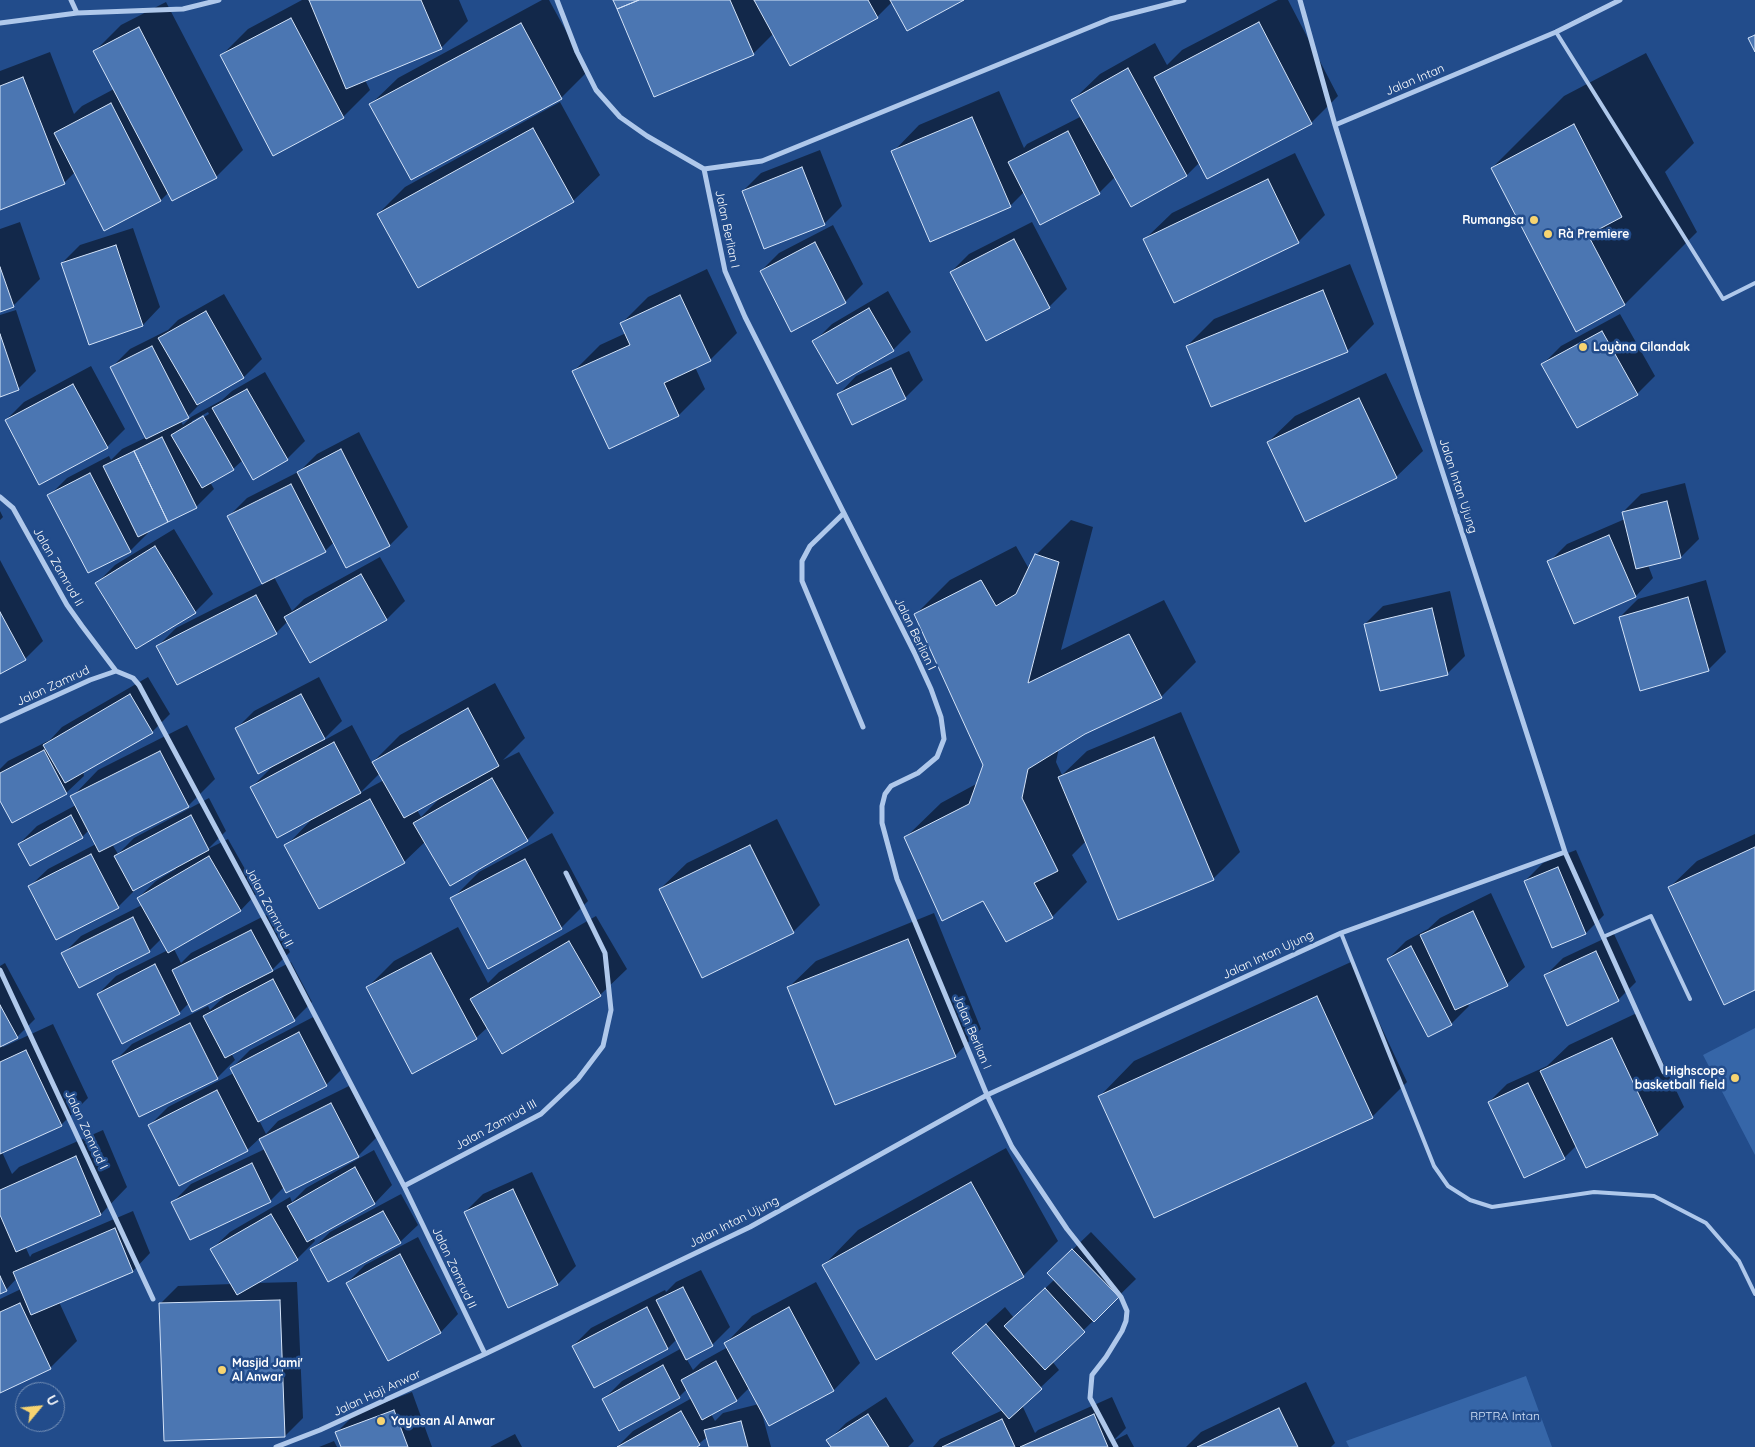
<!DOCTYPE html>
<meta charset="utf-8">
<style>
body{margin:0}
#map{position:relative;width:1755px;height:1447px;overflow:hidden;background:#224c8b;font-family:Quicksand,sans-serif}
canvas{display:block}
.north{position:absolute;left:15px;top:1382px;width:50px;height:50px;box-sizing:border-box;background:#224c8b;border:1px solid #7a94b9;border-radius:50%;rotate:62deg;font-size:14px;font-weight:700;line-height:20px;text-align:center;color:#fff}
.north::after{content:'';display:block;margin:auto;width:18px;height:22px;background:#f7d471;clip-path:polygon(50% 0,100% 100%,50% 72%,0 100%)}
</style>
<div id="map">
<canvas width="1755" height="1447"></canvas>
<div class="north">U</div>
</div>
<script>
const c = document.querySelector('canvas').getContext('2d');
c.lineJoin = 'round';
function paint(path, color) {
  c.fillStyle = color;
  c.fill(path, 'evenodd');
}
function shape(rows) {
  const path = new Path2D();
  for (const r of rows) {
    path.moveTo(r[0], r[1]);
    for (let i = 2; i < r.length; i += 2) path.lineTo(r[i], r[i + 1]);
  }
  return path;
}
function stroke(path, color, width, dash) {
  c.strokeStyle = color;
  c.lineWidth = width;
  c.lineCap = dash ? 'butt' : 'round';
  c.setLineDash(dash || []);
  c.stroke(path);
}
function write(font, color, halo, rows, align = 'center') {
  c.font = font + ' Quicksand,sans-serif';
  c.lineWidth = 5;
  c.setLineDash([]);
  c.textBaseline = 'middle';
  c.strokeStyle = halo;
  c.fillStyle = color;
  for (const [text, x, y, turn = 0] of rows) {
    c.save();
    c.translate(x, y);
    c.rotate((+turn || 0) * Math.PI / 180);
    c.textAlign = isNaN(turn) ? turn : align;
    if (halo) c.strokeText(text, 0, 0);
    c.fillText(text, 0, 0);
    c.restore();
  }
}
paint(shape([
 [1755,1028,1755,1155,1703,1055],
 [1526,1376,1552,1447,1349,1447,1346,1441]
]), '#3666a8');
paint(shape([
 [302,0,459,0,468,21,441,48,365,80,370,90,343,117,273,154,221,56,248,29],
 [542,0,549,0,588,71,561,98,371,104,398,78],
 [614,0,961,0,892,2,877,17,774,33,753,54],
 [1278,0,1288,0,1338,96,1311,123,1200,162,1187,175,1132,205,1115,177,1099,193,1024,192,1010,206,931,240,893,152,919,125,999,91,1024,148,1027,144,1082,116,1073,100,1100,74,1155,43,1167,65,1182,50],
 [166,2,243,150,216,177,168,193,161,200,105,229,75,172,64,183,0,208,0,71,50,52,74,114,82,106,114,89,95,51,121,25],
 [1646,53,1694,143,1665,172,1697,232,1625,304,1492,168,1564,96],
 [560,102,600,175,573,201,378,214,405,187],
 [820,150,842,206,824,224,743,191,761,173],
 [1295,153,1325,215,1298,242,1145,239,1172,213],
 [20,222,40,279,13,306,0,310,0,229],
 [1032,222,1067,289,1049,307,951,272,969,254],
 [833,225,863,284,845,302,761,271,779,253],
 [133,228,160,307,143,325,62,263,80,245],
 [1350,264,1374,324,1347,351,1187,346,1214,319],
 [707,269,737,333,710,360,695,367,705,389,679,415,574,371,600,345,626,333,621,324,648,297],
 [888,291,911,332,893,350,814,342,832,324],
 [224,294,262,359,244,377,206,398,188,416,180,420,183,425,191,417,222,400,232,391,265,372,305,441,287,459,243,460,233,469,210,482,214,489,196,507,147,531,148,533,130,551,49,496,67,478,109,456,111,460,122,449,147,437,112,367,130,349,168,330,178,320],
 [208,412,209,414,192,424,192,421],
 [16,310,36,371,18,389,0,395,0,315],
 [1620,314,1655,376,1637,394,1543,364,1561,346],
 [909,351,923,380,905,398,839,394,856,376],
 [91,366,125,429,107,447,6,420,24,402],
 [1386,373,1423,451,1396,477,1268,442,1295,416],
 [359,432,408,527,390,545,347,567,334,542,325,551,274,577,292,611,304,599,380,557,405,601,387,619,311,661,288,621,276,633,158,646,176,628,263,584,229,516,247,498,300,471,317,454],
 [1685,483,1699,539,1681,557,1648,565,1653,578,1636,596,1575,622,1549,562,1567,544,1625,519,1623,512,1641,494],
 [0,511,3,517,0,520],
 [1071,520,1093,527,1061,650,1164,600,1196,662,1161,697,1084,733,1059,748,1056,762,1062,775,1087,751,1181,712,1240,852,1213,879,1086,841,1072,855,1087,882,1052,917,984,900,906,837,941,803,978,783,985,764,916,614,950,580,1016,546,1029,569,1036,555],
 [174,529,213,594,195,612,97,583,115,565],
 [0,560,43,641,25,659,0,673],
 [1706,580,1726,652,1708,670,1620,617,1638,599],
 [1450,591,1465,656,1447,674,1365,624,1383,606],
 [148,677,170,714,152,732,83,772,84,776,66,793,0,798,0,769,8,761,50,740,62,727],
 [319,677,342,721,321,742,352,725,372,763,400,735,495,683,525,738,503,760,519,752,554,813,527,840,426,841,404,862,286,846,314,817,251,788,274,765,236,729,254,711],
 [380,773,384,780,360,793],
 [440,798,421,817,417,810],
 [187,725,215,779,188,806,112,844,118,854,134,838,209,798,226,831,208,849,228,839,258,892,241,910,174,949,181,963,191,953,270,913,290,952,269,973,291,962,312,1002,294,1020,231,1053,235,1060,217,1078,114,1062,132,1044,208,1006,210,1010,227,994,189,1003,179,1013,98,994,116,976,168,950,161,939,149,951,63,954,81,936,142,905,138,898,156,881,176,869,175,867,136,889,118,907,30,886,48,869,96,844,89,830,82,837,19,844,37,826,76,805,72,797,98,770],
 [777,819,820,905,793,932,660,889,687,863],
 [552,833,588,901,561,928,452,899,479,872],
 [1755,834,1755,989,1670,887,1697,861],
 [1576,850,1604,915,1586,933,1553,946,1525,881,1543,863],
 [1491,893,1525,967,1507,984,1467,1003,1469,1006,1451,1024,1388,959,1406,941,1428,929,1440,918],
 [934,913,981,1029,955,1056,789,987,816,961],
 [596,916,627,969,600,995,488,1027,476,1038,367,988,394,961,458,927,488,983,499,972],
 [1614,934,1636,982,1618,1000,1545,976,1563,958],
 [1351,962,1407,1082,1372,1117,1100,1096,1134,1061],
 [5,963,35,1019,17,1037,2,1045,3,1047,53,1024,88,1098,61,1125,2,1152,12,1174,19,1167,103,1130,127,1187,101,1214,25,1246,30,1257,32,1254,133,1211,150,1253,133,1271,59,1302,77,1341,50,1368,0,1391,0,1299,21,1289,17,1278,6,1290,0,1292,0,966],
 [1639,1012,1684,1107,1657,1134,1577,1145,1564,1158,1489,1102,1507,1084,1547,1066,1569,1045],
 [317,1015,344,1067,326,1085,259,1120,266,1134,278,1121,349,1086,376,1138,358,1156,284,1187,270,1201,173,1202,191,1184,265,1149,260,1138,247,1150,150,1125,168,1107,234,1073,232,1068,250,1050],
 [1006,1148,1058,1241,1023,1276,824,1265,858,1230],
 [374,1150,392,1185,375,1203,313,1237,315,1241,297,1259,254,1283,297,1282,303,1418,285,1436,160,1304,178,1286,232,1284,212,1249,230,1232,290,1197,292,1202,306,1188],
 [532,1172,576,1266,558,1284,509,1306,465,1212,483,1194],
 [401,1194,418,1225,400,1242,312,1250,330,1232],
 [1091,1232,1136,1279,1052,1361,1059,1370,1022,1405,1035,1433,1038,1430,1112,1397,1126,1428,1113,1441,1127,1434,1134,1447,933,1447,940,1439,1003,1410,954,1353,1005,1307,1014,1318,1055,1279,1067,1255],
 [418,1237,458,1314,441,1332,388,1360,347,1283,365,1265],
 [701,1270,730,1327,712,1345,686,1358,693,1370,701,1362,728,1347,726,1343,752,1316,816,1282,860,1363,834,1390,770,1424,761,1410,771,1447,710,1447,707,1437,695,1447,617,1447,633,1431,692,1398,687,1389,679,1397,604,1399,622,1381,682,1348,677,1339,668,1348,594,1386,573,1346,591,1328,665,1290,666,1292,676,1282],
 [750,1387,759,1404,723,1413,715,1421,711,1414,737,1400],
 [1306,1382,1335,1443,1331,1447,1186,1447,1201,1432],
 [412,1392,432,1447,342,1447,337,1432,355,1414],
 [886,1397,914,1441,908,1447,832,1447,828,1441,846,1423],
 [515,1434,522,1447,490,1447],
 [334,1441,337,1447,319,1447]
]), '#0007');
const building = shape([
 [309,0,421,0,442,49,346,89,309,0],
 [613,0,639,0,617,9,613,0],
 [639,0,730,0,754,55,654,97,617,9,639,0],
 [754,0,868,0,878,18,790,66,754,0],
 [890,0,964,0,907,31,890,0],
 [291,18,344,118,273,156,220,55,291,18],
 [1259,22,1312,124,1207,179,1154,77,1259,22],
 [521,23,562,99,411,180,369,104,521,23],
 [139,27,217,178,172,201,93,51,139,27],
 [1755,35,1755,52,1748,38,1755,35],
 [1128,68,1187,176,1131,207,1071,100,1128,68],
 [23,77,65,184,0,210,0,86,23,77],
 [111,103,161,201,104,231,54,133,111,103],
 [972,117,1011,207,930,242,891,151,972,117],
 [1574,124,1622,217,1588,235,1625,305,1576,332,1491,168,1574,124],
 [533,128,574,202,418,288,377,214,533,128],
 [1068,131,1100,194,1040,225,1008,162,1068,131],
 [802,167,825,225,764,249,742,191,802,167],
 [1268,179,1299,243,1174,303,1143,239,1268,179],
 [1014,239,1050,308,986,341,950,272,1014,239],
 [815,242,846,303,791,332,760,271,815,242],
 [116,245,143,326,89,345,61,263,116,245],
 [0,267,14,307,0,312,0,267],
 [1323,290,1348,352,1211,407,1186,346,1323,290],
 [680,295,711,361,664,383,679,416,609,449,572,371,630,345,620,323,680,295],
 [869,308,894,351,837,384,812,341,869,308],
 [206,311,244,378,197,405,158,338,206,311],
 [1602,331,1638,395,1577,428,1541,364,1602,331],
 [0,334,19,390,0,397,0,334],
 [152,346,189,418,146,439,110,367,152,346],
 [891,368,906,399,852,425,837,394,891,368],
 [73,384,108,448,39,485,5,420,73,384],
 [247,389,288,460,253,480,212,408,247,389],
 [1359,398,1397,478,1305,522,1267,442,1359,398],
 [203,416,234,470,202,488,171,435,203,416],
 [162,437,197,508,168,522,134,451,162,437],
 [341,449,390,546,346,568,297,472,341,449],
 [134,451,168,522,138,537,103,466,134,451],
 [90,473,131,552,88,573,47,495,90,473],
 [291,484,326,552,262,584,227,516,291,484],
 [1667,501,1681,558,1636,569,1622,512,1667,501],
 [1609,535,1636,597,1574,624,1547,561,1609,535],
 [155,546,196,613,136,649,95,583,155,546],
 [1035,554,1059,562,1028,683,1129,634,1162,698,1085,734,1028,769,1022,798,1058,871,1034,883,1053,918,1006,942,983,901,942,921,904,837,969,804,983,765,914,614,981,580,996,606,1016,594,1035,554],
 [361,574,387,620,310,663,284,617,361,574],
 [256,595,277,634,177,685,156,646,256,595],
 [1688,597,1709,671,1640,691,1619,617,1688,597],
 [1432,608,1448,675,1380,691,1364,624,1432,608],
 [0,612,26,660,0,674,0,612],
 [130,694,153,733,65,783,43,745,130,694],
 [301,694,325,739,258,774,235,728,301,694],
 [468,708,499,766,404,818,372,762,468,708],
 [1154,737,1214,880,1118,920,1058,777,1154,737],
 [334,742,361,793,277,838,250,787,334,742],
 [44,750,67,794,12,823,0,801,0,773,44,750],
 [160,751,189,807,99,852,70,796,160,751],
 [492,778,528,841,450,886,413,823,492,778],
 [370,799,405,863,319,909,284,845,370,799],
 [71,815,83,838,30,866,18,844,71,815],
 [191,815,209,850,133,891,114,856,191,815],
 [750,845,794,933,702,978,659,889,750,845],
 [1755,847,1755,990,1724,1005,1668,887,1755,847],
 [91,854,119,908,56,940,28,886,91,854],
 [209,856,241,911,168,953,137,898,209,856],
 [525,859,562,929,488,969,450,898,525,859],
 [1558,867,1586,934,1552,948,1524,881,1558,867],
 [1473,911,1508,986,1455,1010,1420,935,1473,911],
 [133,917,150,952,79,988,61,953,133,917],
 [251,930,273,971,192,1012,172,970,251,930],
 [908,939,956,1057,835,1105,787,987,908,939],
 [569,941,601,996,502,1054,470,999,569,941],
 [1411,946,1452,1025,1428,1037,1387,959,1411,946],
 [1596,951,1619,1001,1567,1026,1544,975,1596,951],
 [431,953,477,1039,412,1074,366,987,431,953],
 [155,964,180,1014,122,1044,97,994,155,964],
 [273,979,295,1021,225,1058,203,1016,273,979],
 [1317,996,1373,1118,1154,1218,1098,1096,1317,996],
 [0,1005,18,1038,0,1047,0,1005],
 [190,1023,218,1079,139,1117,112,1061,190,1023],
 [299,1032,327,1086,258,1122,230,1068,299,1032],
 [1612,1038,1658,1135,1586,1168,1540,1071,1612,1038],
 [26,1050,62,1126,0,1154,0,1062,26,1050],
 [1528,1083,1565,1159,1524,1178,1488,1102,1528,1083],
 [217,1090,248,1151,179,1186,148,1125,217,1090],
 [331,1103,359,1157,286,1193,259,1139,331,1103],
 [76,1156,101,1215,16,1252,0,1215,0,1190,76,1156],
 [252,1163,271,1202,190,1240,171,1202,252,1163],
 [355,1167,375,1204,307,1242,287,1206,355,1167],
 [971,1182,1024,1277,876,1360,822,1265,971,1182],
 [513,1189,558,1285,508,1308,464,1212,513,1189],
 [383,1211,401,1243,328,1282,310,1249,383,1211],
 [271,1214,298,1260,237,1295,210,1249,271,1214],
 [115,1228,133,1272,31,1315,13,1272,115,1228],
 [1072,1249,1119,1297,1094,1322,1047,1273,1072,1249],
 [400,1254,441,1333,388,1361,346,1283,400,1254],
 [0,1276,7,1291,0,1294,0,1276],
 [683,1287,713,1346,686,1360,656,1300,683,1287],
 [1045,1288,1085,1332,1045,1370,1004,1326,1045,1288],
 [280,1300,285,1437,164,1441,159,1303,280,1300],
 [20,1303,51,1369,0,1393,0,1312,20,1303],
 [647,1307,668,1349,594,1388,572,1346,647,1307],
 [789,1307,834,1391,769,1426,724,1343,789,1307],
 [986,1324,1042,1389,1009,1419,952,1353,986,1324],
 [716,1361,737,1401,702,1420,681,1380,716,1361],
 [663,1365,680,1398,619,1431,602,1399,663,1365],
 [1279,1408,1298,1447,1197,1447,1279,1408],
 [394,1410,408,1447,341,1447,335,1432,394,1410],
 [681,1411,700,1445,697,1447,617,1447,681,1411],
 [868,1414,889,1447,831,1447,826,1440,868,1414],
 [1094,1414,1108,1447,1020,1447,1094,1414],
 [1002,1419,1015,1447,942,1447,1002,1419],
 [741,1421,748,1447,709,1447,704,1430,741,1421]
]);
paint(building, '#4b76b2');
stroke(building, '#d4e3f8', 1);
stroke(shape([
 [1556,32,1723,299,1755,283],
 [1341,933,1434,1166,1448,1186,1470,1200,1492,1207,1594,1192,1654,1196,1706,1223,1739,1261,1755,1294],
 [1603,937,1651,916,1690,999]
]), '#afc8eb', 4);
stroke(shape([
 [71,0,77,13],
 [557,0,577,52,596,90,620,117,647,136,704,169,762,161,1110,19,1184,0],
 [1300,0,1335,125,1418,396,1565,852,1664,1072],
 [0,23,77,13,183,9,219,0],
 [1335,125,1556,32,1620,0],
 [704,169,725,271,745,317,914,652,931,689,941,717,944,739,937,757,918,773,891,786,885,794,882,806,882,823,897,879,987,1095,1012,1147,1067,1229,1121,1297,1127,1311,1126,1321,1122,1331,1106,1357,1092,1375,1090,1398,1116,1447],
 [0,497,13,508,67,605,82,626,116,671,133,678,139,685,271,931,404,1186,485,1354],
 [844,513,810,546,802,561,802,581,863,727],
 [0,721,90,680,116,671],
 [0,970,153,1299],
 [404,1186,541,1114,578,1079,603,1046,611,1010,605,953,566,873],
 [276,1447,320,1430,485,1354,750,1227,987,1095,1341,933,1565,852]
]), '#afc8eb', 5);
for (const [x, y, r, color] of [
 [1534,220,5,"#f7d471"],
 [1548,234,5,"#f7d471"],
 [1583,347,5,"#f7d471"],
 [1735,1078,5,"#f7d471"],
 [222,1370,5,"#f7d471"],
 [381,1421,5,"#f7d471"]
]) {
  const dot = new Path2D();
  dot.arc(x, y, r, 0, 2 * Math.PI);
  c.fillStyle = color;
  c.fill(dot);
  stroke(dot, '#224c8b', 2);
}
write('12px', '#fff', '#224c8b', [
 ["Jalan Intan",1415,80,-23],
 ["Jalan Berlian I",727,229,78],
 ["Jalan Intan Ujung",1458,486,72],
 ["Jalan Zamrud II",58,567,60],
 ["Jalan Berlian I",915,634,64],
 ["Jalan Zamrud",53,686,-25],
 ["Jalan Zamrud II",269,907,62],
 ["Jalan Intan Ujung",1268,955,-25],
 ["Jalan Berlian I",972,1032,67],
 ["Jalan Zamrud III",496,1125,-29],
 ["Jalan Zamrud I",86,1130,65],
 ["Jalan Intan Ujung",734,1222,-27],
 ["Jalan Zamrud II",454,1268,65],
 ["Jalan Haji Anwar",377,1393,-25]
]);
write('bold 12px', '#fff', '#224c8b', [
 ["Rumangsa",1524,220,"right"],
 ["Rà Premiere",1558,234],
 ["Layàna Cilandak",1593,347],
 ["Highscope",1725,1071,"right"],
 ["basketball field",1725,1085,"right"],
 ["Masjid Jami'",232,1363],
 ["Al Anwar",232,1377],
 ["Yayasan Al Anwar",391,1421]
], 'left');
write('12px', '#d4e3f8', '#224c8b', [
 ["RPTRA Intan",1505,1416]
]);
</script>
